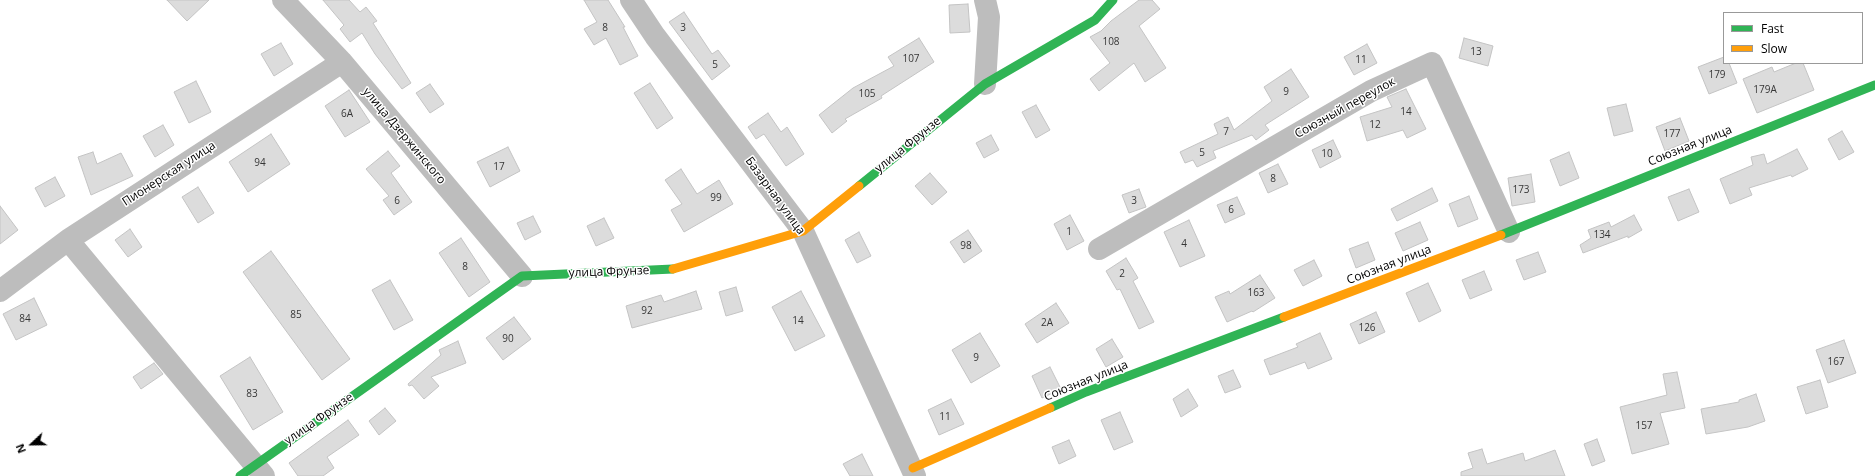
<!DOCTYPE html>
<meta charset="utf-8">
<style>
body{margin:0}
#map{position:relative;width:1875px;height:476px;overflow:hidden;background:#fff;font-family:"Open Sans",sans-serif}
canvas{display:block}
.legend{position:absolute;left:1723px;top:12px;width:140px;height:52px;box-sizing:border-box;background:#fff;border:1px solid #999;margin:0;padding:5px 7px;list-style:none;font-size:12px;color:#000}
.legend li{display:flex;align-items:center;gap:8px;height:20px}
.legend b{width:20px;border:1px solid #999}
.north{position:absolute;left:12px;top:424px;width:40px;height:40px;-webkit-text-stroke:3px #fff;paint-order:stroke;rotate:248deg;font-size:11px;font-weight:700;line-height:16px;text-align:center;color:#000}
.north::after{content:'';display:block;margin:auto;width:14px;height:18px;background:#000;clip-path:polygon(50% 0,100% 100%,50% 72%,0 100%)}
</style>
<div id="map">
<canvas width="1875" height="476"></canvas>
<ul class="legend">
<li><b style="height:5px;background:#30b455"></b>Fast</li>
<li><b style="height:5px;background:#ff9f0a"></b>Slow</li>
</ul>
<div class="north">N</div>
</div>
<script>
const c = document.querySelector('canvas').getContext('2d');
c.lineJoin = 'round';
function paint(path, color) {
  c.fillStyle = color;
  c.fill(path, 'evenodd');
}
function shape(rows) {
  const path = new Path2D();
  for (const r of rows) {
    path.moveTo(r[0], r[1]);
    for (let i = 2; i < r.length; i += 2) path.lineTo(r[i], r[i + 1]);
  }
  return path;
}
function stroke(path, color, width, dash) {
  c.strokeStyle = color;
  c.lineWidth = width;
  c.lineCap = dash ? 'butt' : 'round';
  c.setLineDash(dash || []);
  c.stroke(path);
}
function write(font, color, halo, rows, align = 'center') {
  c.font = font + ' "Open Sans",sans-serif';
  c.lineWidth = 3;
  c.setLineDash([]);
  c.textBaseline = 'middle';
  c.strokeStyle = halo;
  c.fillStyle = color;
  for (const [text, x, y, turn = 0] of rows) {
    c.save();
    c.translate(x, y);
    c.rotate((+turn || 0) * Math.PI / 180);
    c.textAlign = isNaN(turn) ? turn : align;
    if (halo) c.strokeText(text, 0, 0);
    c.fillText(text, 0, 0);
    c.restore();
  }
}
const building = shape([
 [167,0,209,0,187,21,167,0],
 [323,0,349,0,360,12,366,7,377,21,373,23,411,83,402,89,375,54,362,33,350,42,340,29,344,25,323,0],
 [584,0,608,0,625,27,623,27,638,56,620,65,606,38,594,45,584,29,597,22,584,0],
 [1139,0,1152,0,1160,9,1139,26,1166,68,1145,82,1134,63,1099,91,1090,79,1110,63,1090,37,1101,31,1111,21,1139,0],
 [968,4,970,32,950,33,949,5,968,4],
 [684,12,712,54,718,50,730,66,712,80,669,22,684,12],
 [919,38,934,62,881,96,882,98,845,119,847,121,832,133,819,115,853,88,894,66,888,57,919,38],
 [1464,38,1493,46,1488,66,1459,58,1464,38],
 [281,43,293,64,274,76,261,54,281,43],
 [1367,44,1377,63,1354,75,1344,57,1367,44],
 [1724,57,1724,63,1729,63,1737,83,1709,94,1698,67,1724,57],
 [1796,63,1803,63,1814,90,1757,113,1743,79,1772,67,1774,72,1796,63],
 [1291,69,1309,97,1265,125,1269,130,1256,140,1252,135,1213,151,1216,158,1197,167,1193,160,1185,163,1180,152,1218,134,1214,124,1228,117,1234,130,1272,101,1264,87,1291,69],
 [196,81,211,112,189,123,174,92,196,81],
 [650,83,673,118,657,129,634,93,650,83],
 [430,84,444,104,430,113,416,93,430,84],
 [1406,89,1426,129,1407,138,1403,130,1367,141,1360,117,1392,107,1387,97,1406,89],
 [349,90,370,122,345,137,325,106,349,90],
 [1626,104,1633,131,1614,136,1607,108,1626,104],
 [1036,105,1050,130,1036,138,1022,112,1036,105],
 [768,113,781,132,787,127,804,154,786,166,764,134,756,139,748,127,768,113],
 [1680,118,1689,141,1665,151,1656,127,1680,118],
 [163,125,174,145,155,157,143,136,163,125],
 [1842,131,1854,152,1839,160,1828,139,1842,131],
 [271,134,290,164,248,192,229,162,271,134],
 [991,135,999,150,984,158,976,143,991,135],
 [1333,140,1341,157,1320,168,1312,150,1333,140],
 [508,147,520,171,490,187,477,162,508,147],
 [1797,149,1808,169,1792,177,1791,175,1749,188,1752,195,1730,204,1720,179,1753,165,1751,157,1764,154,1767,164,1797,149],
 [388,151,400,166,391,173,412,202,394,215,383,200,389,196,366,169,388,151],
 [93,152,97,164,121,153,133,176,91,195,78,157,93,152],
 [1569,152,1579,178,1560,186,1550,160,1569,152],
 [1278,164,1288,184,1268,193,1259,173,1278,164],
 [681,169,697,194,719,180,733,204,684,232,671,210,682,204,665,180,681,169],
 [930,173,947,192,932,205,915,186,930,173],
 [1531,174,1535,202,1512,206,1508,178,1531,174],
 [55,177,65,196,45,207,35,188,55,177],
 [198,187,214,213,198,223,182,197,198,187],
 [1432,188,1438,201,1397,221,1391,209,1432,188],
 [1139,189,1146,207,1129,213,1122,195,1139,189],
 [1689,189,1699,212,1678,221,1668,197,1689,189],
 [1469,196,1478,219,1458,227,1449,204,1469,196],
 [1237,197,1245,214,1225,223,1217,205,1237,197],
 [0,206,18,230,0,244,0,206],
 [1070,215,1084,241,1067,250,1054,224,1070,215],
 [1634,215,1642,230,1628,238,1628,236,1583,253,1580,245,1591,238,1588,230,1609,222,1611,227,1634,215],
 [533,216,541,232,525,240,517,223,533,216],
 [604,218,614,238,596,246,587,226,604,218],
 [1189,220,1205,256,1180,267,1164,232,1189,220],
 [1420,222,1428,240,1403,251,1395,233,1420,222],
 [130,229,142,247,128,257,115,240,130,229],
 [968,230,982,251,964,263,950,242,968,230],
 [859,232,871,256,857,263,845,240,859,232],
 [461,238,490,282,469,297,439,253,461,238],
 [1368,242,1375,260,1356,268,1349,249,1368,242],
 [271,251,350,359,322,380,243,272,271,251],
 [1538,252,1546,272,1524,280,1516,260,1538,252],
 [1126,258,1138,278,1133,281,1154,322,1139,329,1120,289,1117,290,1106,271,1126,258],
 [1314,260,1322,276,1303,286,1294,270,1314,260],
 [1484,271,1492,290,1470,299,1462,280,1484,271],
 [1260,275,1275,298,1253,312,1252,311,1227,322,1215,297,1229,291,1230,294,1260,275],
 [390,280,413,320,394,330,372,290,390,280],
 [1428,283,1441,311,1419,322,1406,293,1428,283],
 [736,287,743,311,726,316,719,292,736,287],
 [696,291,702,309,632,328,626,306,661,295,664,302,696,291],
 [801,291,825,336,795,351,772,307,801,291],
 [34,298,47,325,16,340,3,314,34,298],
 [1056,303,1069,323,1037,343,1025,324,1056,303],
 [1376,312,1385,332,1359,344,1350,324,1376,312],
 [514,317,531,339,503,360,486,338,514,317],
 [980,333,1000,366,971,383,952,350,980,333],
 [1320,333,1332,359,1308,369,1305,362,1270,375,1264,360,1298,347,1296,344,1320,333],
 [1112,339,1123,357,1106,367,1096,349,1112,339],
 [1844,340,1856,373,1828,383,1816,350,1844,340],
 [458,341,466,363,431,377,439,386,424,399,412,385,409,386,408,384,441,355,439,350,458,341],
 [250,357,283,412,253,430,220,376,250,357],
 [154,363,163,374,141,389,133,377,154,363],
 [1050,367,1061,389,1042,398,1032,376,1050,367],
 [1233,370,1241,387,1225,393,1218,376,1233,370],
 [1677,372,1685,408,1660,413,1669,444,1632,454,1620,407,1667,395,1663,374,1677,372],
 [1820,380,1828,407,1806,414,1797,387,1820,380],
 [1188,389,1198,406,1181,417,1173,399,1188,389],
 [1756,394,1765,421,1748,427,1706,434,1701,409,1739,402,1739,400,1756,394],
 [951,399,964,424,939,435,928,410,951,399],
 [385,408,396,421,379,435,369,421,385,408],
 [1120,412,1133,442,1114,450,1101,420,1120,412],
 [348,420,359,435,327,457,334,468,323,476,298,476,289,463,348,420],
 [1597,439,1605,461,1592,466,1584,444,1597,439],
 [1069,440,1076,456,1059,464,1052,447,1069,440],
 [1482,449,1487,464,1523,453,1525,461,1555,450,1565,476,1461,476,1461,472,1473,468,1468,453,1482,449],
 [862,454,873,476,850,476,843,464,862,454]
]);
paint(building, '#dcdcdc');
stroke(building, '#c4c4c4', 1);
stroke(shape([
 [283,0,342,62,522,276],
 [631,0,655,36,803,231,915,476],
 [985,84,989,17,985,0],
 [68,240,264,476],
 [1099,249,1371,91,1432,63,1509,232],
 [0,291,68,240,342,62]
]), '#bdbdbd', 22);
stroke(shape([
 [859,186,985,84,1095,20,1113,0],
 [1501,235,1875,85],
 [1050,408,1086,392,1284,317],
 [240,476,522,276,673,269]
]), '#30b455', 9);
stroke(shape([
 [673,269,803,231,859,186],
 [1284,317,1501,235],
 [913,468,1050,408]
]), '#ff9f0a', 9);
write('10px', '#373737', null, [
 ["8",605,28],
 ["3",683,28],
 ["108",1111,42],
 ["13",1476,52],
 ["107",911,59],
 ["11",1361,60],
 ["5",715,65],
 ["179",1717,75],
 ["179А",1765,90],
 ["9",1286,92],
 ["105",867,94],
 ["14",1406,112],
 ["6А",347,114],
 ["12",1375,125],
 ["7",1226,132],
 ["177",1672,134],
 ["5",1202,153],
 ["10",1327,154],
 ["94",260,163],
 ["17",499,167],
 ["8",1273,179],
 ["173",1521,190],
 ["99",716,198],
 ["6",397,201],
 ["3",1134,201],
 ["6",1231,210],
 ["1",1069,232],
 ["134",1602,235],
 ["4",1184,244],
 ["98",966,246],
 ["8",465,267],
 ["2",1122,274],
 ["163",1256,293],
 ["92",647,311],
 ["85",296,315],
 ["84",25,319],
 ["14",798,321],
 ["2А",1047,323],
 ["126",1367,328],
 ["90",508,339],
 ["9",976,358],
 ["167",1836,362],
 ["83",252,394],
 ["11",945,417],
 ["157",1644,426]
]);
write('12px', '#000', '#fff', [
 ["Союзный переулок",1345,108,-29],
 ["улица Дзержинского",404,136,50],
 ["улица Фрунзе",908,145,-39],
 ["Союзная улица",1690,146,-22],
 ["Пионерская улица",169,174,-33],
 ["Базарная улица",775,196,54],
 ["Союзная улица",1389,265,-21],
 ["улица Фрунзе",609,272,-2],
 ["Союзная улица",1086,381,-22],
 ["улица Фрунзе",319,419,-35]
]);
</script>
